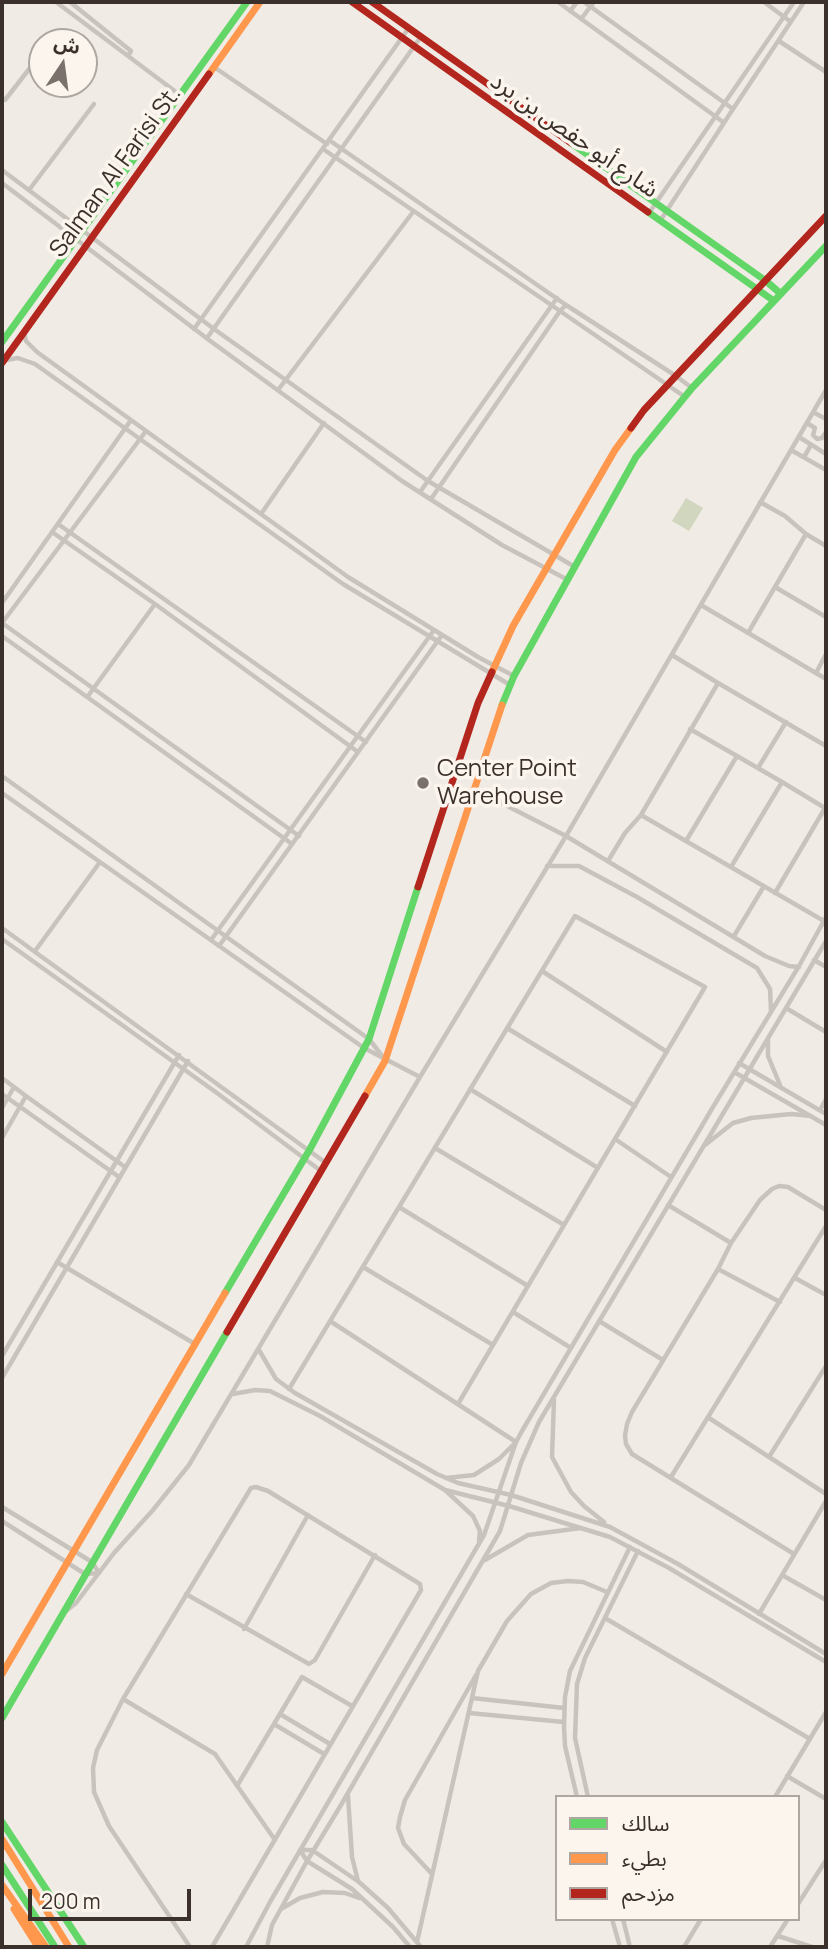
<!DOCTYPE html>
<meta charset="utf-8">
<style>
body{margin:0}
#map{position:relative;width:828px;height:1949px;overflow:hidden;background:#f0ebe5;font-family:Manrope,"Noto Sans Arabic",sans-serif}
canvas{display:block}
.frame{position:absolute;inset:0;border:4px solid #3b302b;pointer-events:none}
.legend{position:absolute;left:555px;top:1795px;width:245px;height:126px;box-sizing:border-box;background:#fbf5ee;border:2px solid #aea6a0;margin:0;padding:9px 12px;list-style:none;font-size:21px;color:#3b302b}
.legend li{display:flex;align-items:center;gap:14px;height:35px}
.legend b{width:35px;border:2px solid #aea6a0}
.north{position:absolute;left:28px;top:28px;width:70px;height:70px;box-sizing:border-box;background:#fbf5ee;border:2px solid #aea6a0;border-radius:50%;rotate:13deg;font-size:19px;font-weight:700;line-height:28px;text-align:center;color:#3b302b}
.north::after{content:'';display:block;margin:auto;width:24px;height:32px;background:#7a716c;clip-path:polygon(50% 0,100% 100%,50% 72%,0 100%)}
.scale{position:absolute;left:28px;top:1889px;width:163px;height:32px;box-sizing:border-box;border:4px solid #3b302b;border-top:0;padding-left:9px;font-size:21px;line-height:24px;white-space:nowrap;color:#3b302b;-webkit-text-stroke:5px #fbf5ee;paint-order:stroke}
</style>
<div id="map">
<canvas width="828" height="1949"></canvas>
<div class="frame"></div>
<ul class="legend">
<li><b style="height:9px;background:#63d668"></b>سالك</li>
<li><b style="height:9px;background:#ff974d"></b>بطيء</li>
<li><b style="height:9px;background:#b3261e"></b>مزدحم</li>
</ul>
<div class="north">ش</div>
<div class="scale">200 m</div>
</div>
<script>
const c = document.querySelector('canvas').getContext('2d');
c.lineJoin = 'round';
function paint(path, color) {
  c.fillStyle = color;
  c.fill(path, 'evenodd');
}
function shape(rows) {
  const path = new Path2D();
  for (const r of rows) {
    path.moveTo(r[0], r[1]);
    for (let i = 2; i < r.length; i += 2) path.lineTo(r[i], r[i + 1]);
  }
  return path;
}
function stroke(path, color, width, dash) {
  c.strokeStyle = color;
  c.lineWidth = width;
  c.lineCap = dash ? 'butt' : 'round';
  c.setLineDash(dash || []);
  c.stroke(path);
}
function write(font, color, halo, rows, align = 'center') {
  c.font = font + ' Manrope,"Noto Sans Arabic",sans-serif';
  c.lineWidth = 7;
  c.setLineDash([]);
  c.textBaseline = 'middle';
  c.strokeStyle = halo;
  c.fillStyle = color;
  for (const [text, x, y, turn = 0] of rows) {
    c.save();
    c.translate(x, y);
    c.rotate((+turn || 0) * Math.PI / 180);
    c.textAlign = isNaN(turn) ? turn : align;
    if (halo) c.strokeText(text, 0, 0);
    c.fillText(text, 0, 0);
    c.restore();
  }
}
paint(shape([
 [686,498,703,508,689,531,672,521]
]), '#d1d6bf');
stroke(shape([
 [56,2,180,95],
 [70,2,131,51,128,56],
 [558,2,723,122],
 [584,2,733,109,660,221],
 [764,2,791,22],
 [570,11,577,2],
 [581,19,594,2],
 [779,41,826,72],
 [214,67,327,144],
 [2,98,5,100,37,59],
 [733,109,804,2],
 [329,140,566,305,676,376,692,388],
 [323,149,560,311,431,499],
 [2,170,214,329,428,481,575,567],
 [2,183,209,340,402,481,502,545,568,580],
 [29,190,94,104],
 [649,213,794,2],
 [566,305,560,311,685,397],
 [194,329,408,29],
 [24,333,26,341,37,352,348,577,478,657,514,676],
 [207,338,420,38],
 [6,360,18,358,35,364,343,584,510,685],
 [278,390,413,212],
 [813,412,826,419],
 [807,423,815,428,813,435,817,439,822,438,826,432],
 [799,437,826,454],
 [791,450,826,470],
 [804,457,811,445],
 [420,492,557,298],
 [760,502,785,516,806,534],
 [261,514,324,423],
 [58,524,366,742],
 [52,532,155,604,358,752],
 [775,587,826,617],
 [2,603,131,420],
 [701,605,826,679],
 [2,623,299,836],
 [2,623,146,431],
 [748,633,806,534,826,546],
 [2,636,292,844],
 [672,655,718,683],
 [816,673,826,654],
 [88,696,155,604],
 [690,729,737,756],
 [758,768,786,722],
 [2,776,369,1039,383,1057],
 [474,789,566,836,765,956,789,966,799,967],
 [2,793,364,1048,420,1077,189,1465,153,1510,114,1553,76,1603,66,1611],
 [686,841,737,756,782,782],
 [608,861,625,833,641,815],
 [547,866,579,866,637,897,757,968,770,989,771,1011],
 [731,867,782,782,825,808,826,806],
 [775,893,825,808],
 [824,921,641,815,718,683,826,746],
 [2,928,326,1163],
 [734,936,764,886],
 [2,939,217,1093,321,1171],
 [211,940,434,630],
 [219,946,442,635],
 [35,951,100,862],
 [814,960,826,967],
 [542,971,667,1052],
 [786,1008,826,1032],
 [507,1028,635,1106],
 [768,1040,768,1056,780,1085],
 [739,1063,826,1114],
 [734,1072,826,1125],
 [420,1077,566,836,826,390],
 [2,1078,26,1096,2,1138],
 [470,1089,598,1168],
 [2,1094,119,1177],
 [26,1096,125,1167],
 [2,1108,14,1087],
 [820,1110,826,1099],
 [615,1139,671,1177],
 [705,1145,733,1123,751,1118,791,1114,811,1116],
 [435,1148,564,1225],
 [668,1205,731,1243],
 [399,1207,528,1286],
 [57,1262,195,1344],
 [363,1267,493,1345],
 [718,1269,780,1302],
 [795,1278,826,1295],
 [513,1312,571,1348],
 [330,1321,516,1442,499,1459,474,1475,446,1478],
 [599,1321,663,1360],
 [259,1350,276,1379,295,1393,437,1474,458,1483,511,1495,610,1527,678,1564,826,1654],
 [2,1356,179,1055],
 [2,1378,188,1061],
 [289,1389,575,916,705,987,458,1404],
 [233,1394,255,1390,270,1391,320,1416,445,1490,509,1506,610,1537,669,1568,826,1662],
 [554,1400,552,1457,571,1492,584,1506,604,1522],
 [709,1418,826,1494],
 [769,1457,826,1366],
 [671,1477,826,1226],
 [445,1490,473,1516,480,1531,479,1541],
 [2,1507,92,1562,99,1573,85,1574,2,1521],
 [794,1554,632,1454,626,1444,625,1436,627,1424,632,1412,718,1269,731,1243,760,1200,772,1189,779,1186,788,1187,826,1210],
 [485,1560,528,1535,581,1528],
 [782,1575,826,1600],
 [186,1594,309,1664,315,1660,375,1555],
 [759,1614,826,1501],
 [605,1618,810,1739],
 [244,1629,308,1515],
 [472,1698,564,1708],
 [123,1699,251,1488,256,1487,268,1491,420,1584,421,1590,212,1947],
 [469,1713,564,1722],
 [280,1714,330,1744],
 [274,1724,324,1754],
 [787,1776,826,1799],
 [237,1786,302,1677,352,1706],
 [348,1796,352,1857,358,1881],
 [577,1797,565,1746,564,1726,565,1697,570,1671,630,1547],
 [588,1797,575,1738,577,1684,585,1658,638,1551],
 [775,1797,826,1712],
 [432,1874,404,1844,398,1828,400,1817,405,1800,476,1675],
 [798,1904,826,1860],
 [281,1909,300,1898,323,1892,345,1893,359,1898],
 [612,1919,620,1947],
 [623,1919,630,1947],
 [778,1936,812,1947],
 [417,1942,478,1671,507,1621,531,1594,551,1583,568,1581,583,1582,607,1592],
 [190,1947,109,1826,94,1792,93,1768,97,1750,123,1699,215,1754,275,1840],
 [246,1947,270,1902,484,1535,516,1442,522,1431,713,1107,799,966,826,917],
 [267,1947,272,1925,307,1861,341,1805,500,1531,521,1463,539,1422,826,941],
 [410,1947,393,1927,352,1889,307,1861,300,1850,312,1850,359,1882,388,1908,421,1947],
 [684,1947,701,1919],
 [770,1947,788,1919]
]), '#c9c3be', 4.5);
stroke(shape([
 [571,143,766,281,781,294],
 [648,212,774,301],
 [2,342,247,2],
 [502,705,514,676,636,457,692,388,826,246],
 [225,1293,310,1149,369,1039,418,887],
 [2,1718,227,1332],
 [2,1822,84,1947],
 [2,1865,55,1947]
]), '#63d668', 7);
stroke(shape([
 [209,74,260,2],
 [492,672,513,626,615,450,631,428],
 [365,1096,385,1061,502,705],
 [2,1674,225,1293],
 [2,1839,69,1947],
 [2,1885,46,1947],
 [14,1909,38,1947]
]), '#ff974d', 7);
stroke(shape([
 [352,2,648,212],
 [372,2,571,143],
 [2,363,209,74],
 [631,428,644,410,826,216],
 [418,887,478,703,492,672],
 [227,1332,365,1096]
]), '#b3261e', 7);
for (const [x, y, r, color] of [
 [423,783,7,"#7a716c"]
]) {
  const dot = new Path2D();
  dot.arc(x, y, r, 0, 2 * Math.PI);
  c.fillStyle = color;
  c.fill(dot);
  stroke(dot, '#fbf5ee', 2.5);
}
write('24px', '#3b302b', '#fbf5ee', [
 ["شارع أبو حفص بن برد",574,136,35],
 ["Salman Al Farisi St.",116,172,-54]
]);
write('24px', '#3b302b', '#fbf5ee', [
 ["Center Point",437,769],
 ["Warehouse",437,797]
], 'left');
</script>
